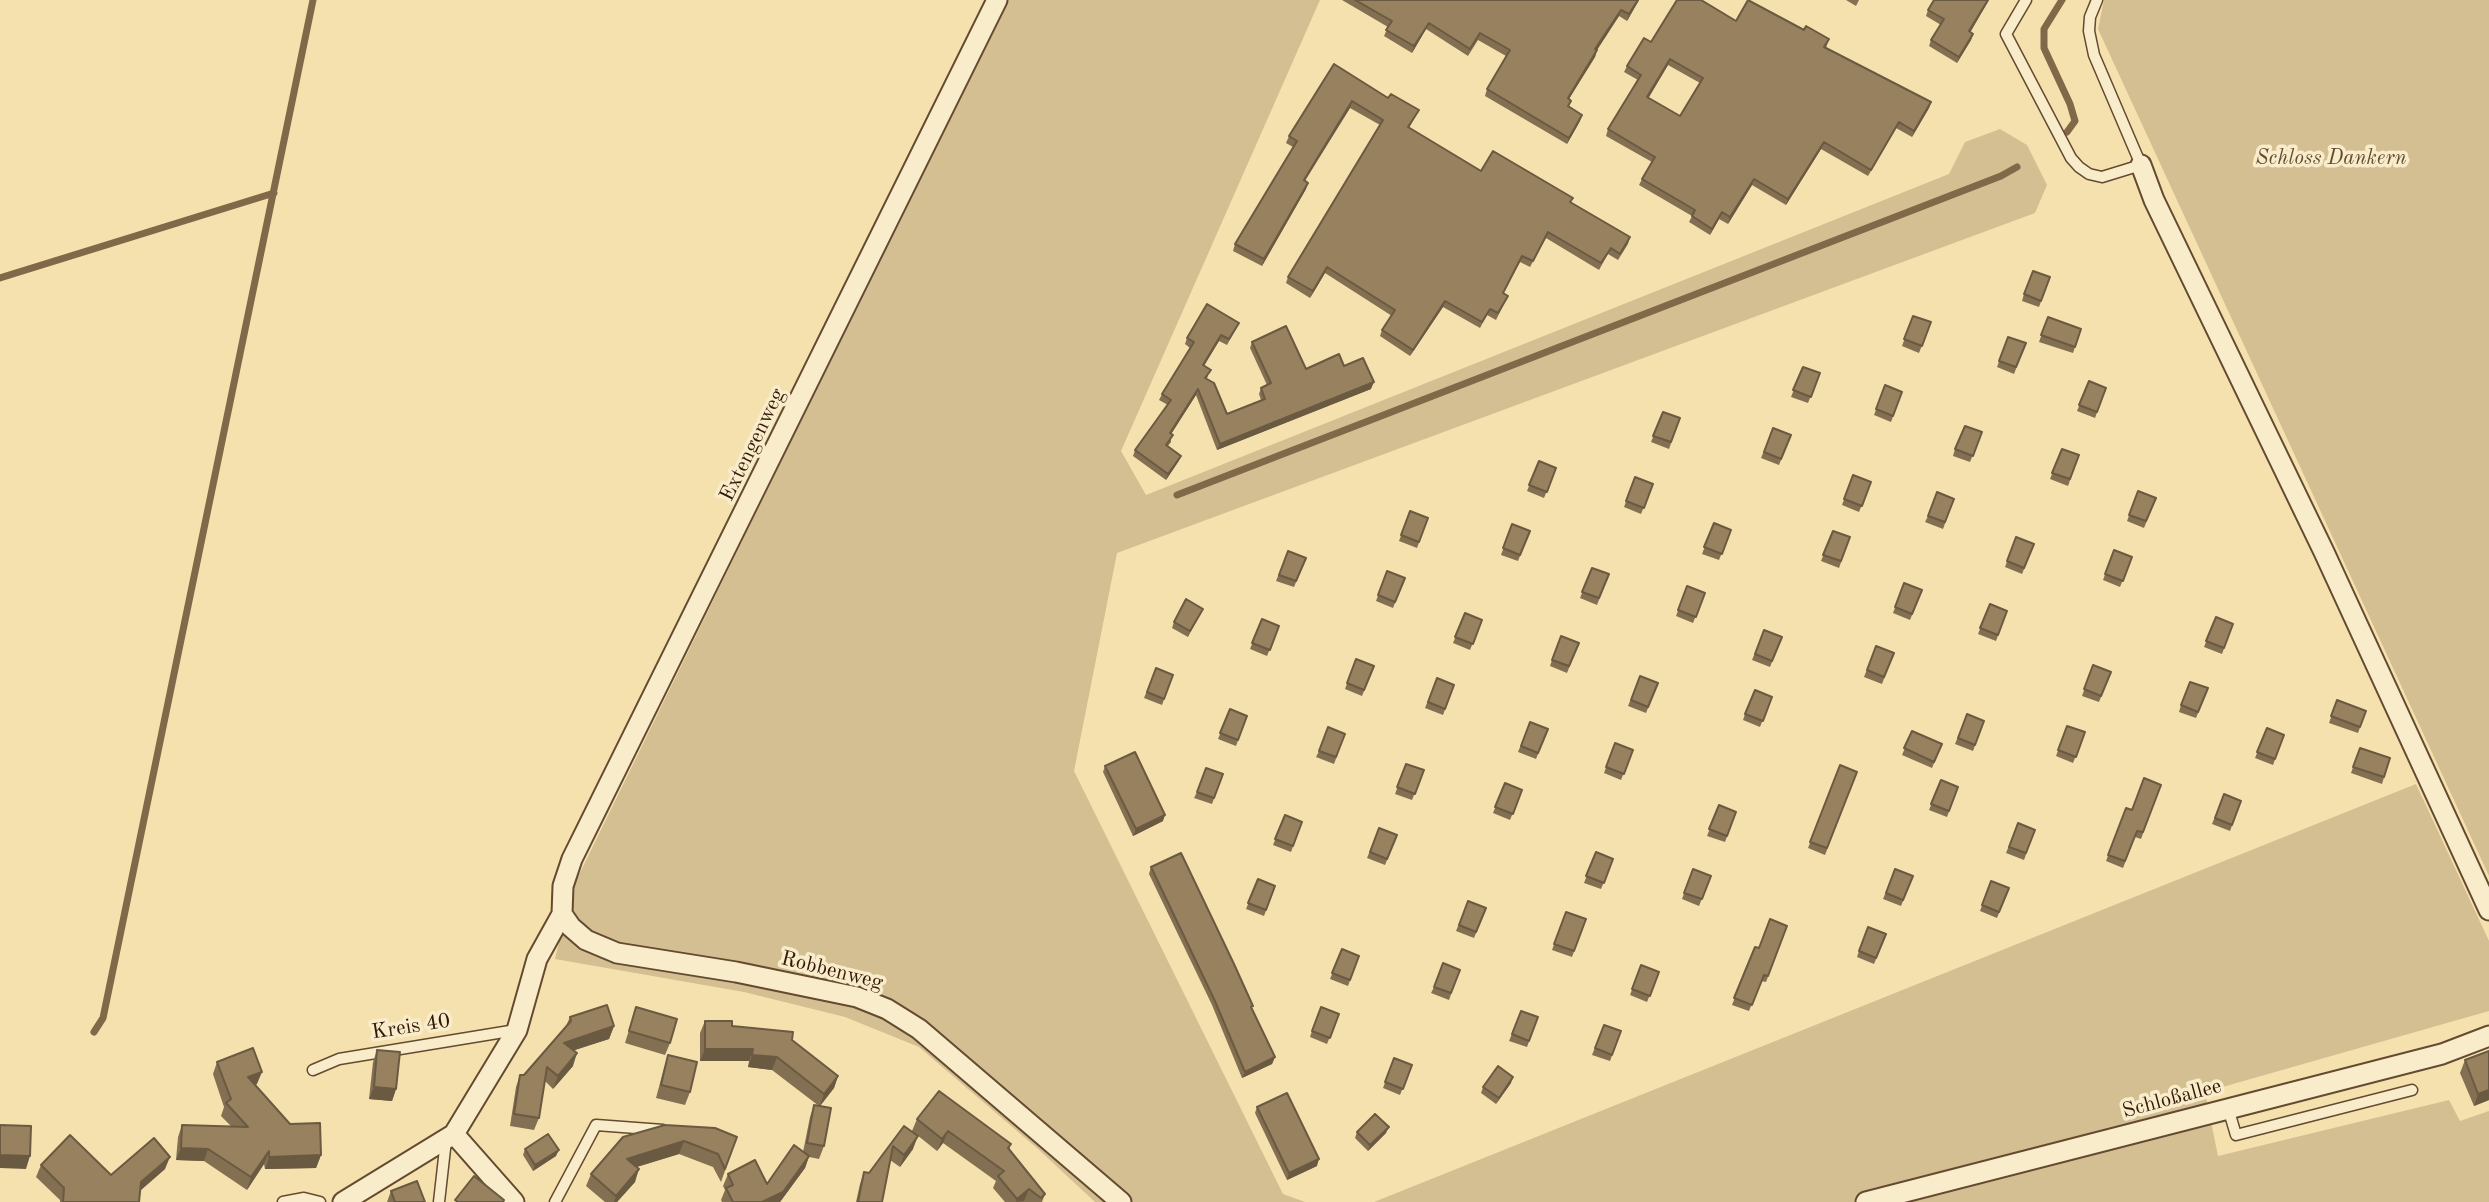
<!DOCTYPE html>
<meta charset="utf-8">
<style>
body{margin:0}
canvas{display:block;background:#f5e1ae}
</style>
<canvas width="2489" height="1202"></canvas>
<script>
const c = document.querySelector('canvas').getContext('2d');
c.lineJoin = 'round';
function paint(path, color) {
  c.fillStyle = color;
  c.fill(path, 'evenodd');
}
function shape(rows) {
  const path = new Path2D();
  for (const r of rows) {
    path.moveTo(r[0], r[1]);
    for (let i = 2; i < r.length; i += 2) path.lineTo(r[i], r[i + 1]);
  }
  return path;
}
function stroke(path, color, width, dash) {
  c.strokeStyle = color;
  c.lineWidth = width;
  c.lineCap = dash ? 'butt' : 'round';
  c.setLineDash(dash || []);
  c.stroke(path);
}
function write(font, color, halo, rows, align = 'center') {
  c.font = font + ' "Old Standard TT",serif';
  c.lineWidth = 7;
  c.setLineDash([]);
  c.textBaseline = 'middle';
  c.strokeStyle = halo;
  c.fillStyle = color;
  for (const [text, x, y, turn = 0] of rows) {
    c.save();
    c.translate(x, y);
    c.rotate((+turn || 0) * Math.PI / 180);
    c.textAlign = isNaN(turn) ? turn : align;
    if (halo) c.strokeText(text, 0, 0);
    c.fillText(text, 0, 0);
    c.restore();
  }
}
paint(shape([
 [1007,0,1320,0,1121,451,1146,495,1949,174,1965,142,2000,129,2027,145,2047,185,2035,213,1117,553,1074,771,1283,1194,1305,1202,1095,1202,1038,1149,919,1047,845,1017,744,992,555,959,571,891],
 [2104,0,2489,0,2489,876,2098,29],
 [2416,784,2489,941,2489,1011,2205,1092,2218,1156,2449,1100,2460,1121,2489,1111,2489,1202,1374,1202]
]), '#d4bf92');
stroke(shape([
 [2062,0,2044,29,2044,48,2070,104,2075,121,2067,132],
 [0,278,274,193],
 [1177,495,2001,176,2017,167],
 [94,1032,103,1018,313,0]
]), '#806849', 7);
const service = shape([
 [2026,0,2006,34,2071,158,2079,167,2089,174,2102,177,2141,165,2094,55,2089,31,2090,17,2097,0],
 [313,1070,339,1059,516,1030],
 [2228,1108,2236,1135,2412,1090],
 [283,1202,304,1198,320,1202],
 [439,1202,446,1140],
 [555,1202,596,1125,663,1130]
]);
const minor = shape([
 [2141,165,2154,200,2324,552,2489,910],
 [562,914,571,927,586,940,617,953,736,972,857,997,887,1009,919,1029,1121,1202],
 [454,1134,514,1202],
 [343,1202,454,1134,517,1030,537,959,562,914,563,886,572,859,997,0],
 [1866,1202,2442,1054,2489,1036]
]);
stroke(service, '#644a31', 13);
stroke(minor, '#644a31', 23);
stroke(service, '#f8ecca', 10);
stroke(minor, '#f8ecca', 19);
paint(shape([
 [1342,0,1639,0,1627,21,1619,16,1597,50,1595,57,1569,99,1569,107,1580,121,1567,144,1485,96,1487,89,1506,56,1478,40,1468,56,1426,29,1412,53,1384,36,1388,27],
 [1846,0,1859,0,1856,6],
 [1928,10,1973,34,1971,40,1957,63,1929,46,1931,40,1941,25,1926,16],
 [1736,21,1804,30,1829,39,1826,48,1931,102,1929,108,1912,137,1896,128,1868,176,1821,149,1786,205,1752,185,1728,224,1719,219,1710,235,1689,222,1692,216,1639,185,1642,179,1652,162,1606,136,1608,129,1638,80,1624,72,1627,66,1651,42],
 [1668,65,1700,83,1680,116,1648,98],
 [1334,64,1388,98,1419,110,1409,128,1481,171,1571,203,1630,237,1628,244,1618,260,1608,254,1599,270,1546,238,1530,267,1520,262,1503,293,1508,296,1496,320,1487,315,1480,328,1443,307,1410,356,1380,336,1382,330,1392,316,1325,273,1310,298,1286,283,1288,277,1380,125,1350,108,1305,181,1306,189,1262,266,1233,251,1235,244,1293,147,1286,143,1289,136],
 [2050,277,2039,307,2022,301,2024,294],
 [1913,316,1931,322,1919,353,1902,346],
 [2048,317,2081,329,2073,353,2039,342],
 [1236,329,1227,345,1219,341,1204,365,1208,376,1207,378,1227,414,1261,400,1259,394,1261,388,1267,385,1250,348,1252,342,1306,369,1344,366,1371,389,1217,450,1196,395,1171,434,1171,442,1168,446,1181,456,1178,462,1166,480,1133,456,1135,450,1168,405,1159,400,1162,394,1190,348,1185,344,1187,338],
 [2008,337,2026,343,2014,374,1997,367],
 [1803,367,1820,373,1808,403,1791,397],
 [2089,381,2106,388,2095,418,2077,411],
 [1885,385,1902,392,1891,422,1874,415],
 [1663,412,1680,418,1669,449,1651,442],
 [1773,428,1791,435,1779,465,1761,458],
 [1982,432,1970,462,1953,456,1955,449],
 [2062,449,2079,455,2068,486,2050,479],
 [1539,461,1556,468,1544,498,1527,491],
 [1853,475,1871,482,1859,512,1842,505],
 [1635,477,1653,484,1641,514,1624,507],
 [2138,491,2156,498,2144,528,2127,521],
 [1954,499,1943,529,1925,522,1928,516],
 [1410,511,1428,518,1417,548,1399,541],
 [1714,523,1731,530,1719,560,1702,554],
 [1512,524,1530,531,1518,561,1501,555],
 [1833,531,1850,537,1839,568,1821,561],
 [2016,537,2034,544,2022,574,2005,567],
 [2114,550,2132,557,2120,587,2103,580],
 [1288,551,1306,558,1294,587,1276,581],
 [1592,568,1609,574,1597,605,1580,598],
 [1387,571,1405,578,1393,608,1376,601],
 [1904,583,1922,590,1910,620,1893,613],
 [1687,586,1705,593,1693,623,1676,616],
 [1990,604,2007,611,1996,641,1978,634],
 [1203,609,1188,637,1172,628,1174,622],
 [1465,613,1482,620,1470,650,1453,643],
 [2216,617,2233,624,2222,654,2204,647],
 [1262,619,1279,626,1267,656,1250,649],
 [1764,630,1782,637,1770,667,1752,660],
 [1579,643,1567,673,1550,666,1552,660],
 [1876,646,1894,653,1882,684,1864,677],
 [1356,659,1374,666,1362,696,1345,689],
 [2093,665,2111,672,2099,702,2082,696],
 [1156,668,1173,675,1162,705,1144,698],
 [1640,676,1658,683,1646,713,1628,706],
 [1437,678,1454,685,1443,715,1425,708],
 [2208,688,2196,718,2179,712,2181,705],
 [1772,697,1760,727,1743,720,1745,714],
 [2337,700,2366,711,2358,733,2329,723],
 [1230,709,1247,716,1236,746,1218,739],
 [1967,714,1984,721,1973,751,1955,744],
 [1530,722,1548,729,1536,759,1518,752],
 [2067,726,2085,732,2073,763,2056,756],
 [2267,728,2284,735,2273,765,2255,758],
 [1912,731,1942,744,1932,768,1902,755],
 [1345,734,1334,764,1316,757,1319,751],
 [1615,743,1633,750,1621,780,1604,773],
 [2360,748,2390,758,2382,784,2351,773],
 [1406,764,1424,770,1412,800,1395,794],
 [1840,765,1857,772,1825,855,1808,848],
 [1105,766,1163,821,1133,836,1103,772],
 [1223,774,1212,804,1194,798,1197,792],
 [1941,780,1958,787,1947,817,1929,810],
 [1505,783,1522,790,1510,820,1493,813],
 [2161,785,2141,839,2135,837,2123,868,2106,861,2126,808,2132,810],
 [2224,794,2241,801,2230,831,2212,824],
 [1719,805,1736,812,1725,842,1707,836],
 [1285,815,1302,822,1291,852,1273,845],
 [2018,823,2035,830,2024,860,2006,853],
 [1379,828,1397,835,1385,865,1367,858],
 [1596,852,1613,859,1601,889,1584,883],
 [1151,867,1252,1009,1275,1057,1272,1064,1242,1078,1212,1005,1149,874],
 [1693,869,1711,876,1699,906,1682,899],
 [1895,869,1913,876,1901,906,1883,899],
 [1258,879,1275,886,1264,916,1246,909],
 [1991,881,2009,888,1997,918,1980,911],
 [1468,901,1486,908,1474,938,1456,931],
 [1566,912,1586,919,1572,957,1552,950],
 [1787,926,1766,982,1761,981,1749,1011,1732,1005,1755,947,1759,948],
 [1886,934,1874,964,1857,957,1859,951],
 [1342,949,1359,956,1348,986,1330,979],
 [1641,965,1659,972,1647,1002,1630,995],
 [1460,970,1449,1000,1431,993,1434,987],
 [636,1007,670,1043,665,1055,625,1043],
 [1521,1011,1538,1017,1527,1047,1509,1041],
 [1339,1014,1327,1044,1310,1037,1312,1031],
 [570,1017,614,1026,609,1039,573,1050,573,1066,553,1089,545,1081,539,1118,534,1130,510,1126,516,1087,520,1075,524,1075,566,1026],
 [705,1021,732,1026,792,1040,838,1076,834,1088,820,1106,824,1146,819,1159,809,1157,805,1168,780,1202,722,1202,721,1200,725,1190,723,1186,728,1174,767,1184,803,1152,810,1117,814,1105,819,1106,772,1070,748,1067,749,1061,700,1061,700,1033],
 [1604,1025,1621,1031,1610,1061,1592,1055],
 [377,1050,396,1089,392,1101,369,1099,373,1062],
 [2489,1051,2489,1100,2474,1106,2460,1073,2465,1060],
 [668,1055,690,1092,685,1105,656,1098,664,1068],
 [1394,1058,1412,1065,1400,1095,1383,1088],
 [217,1062,257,1084,255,1085,290,1124,321,1155,316,1168,265,1169,264,1164,247,1190,204,1161,176,1160,178,1137,182,1125,232,1127,221,1116,224,1107,213,1074],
 [1511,1083,1496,1104,1481,1093,1483,1087],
 [1257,1107,1317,1166,1287,1180,1255,1113],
 [917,1119,1011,1144,1009,1150,1045,1194,1042,1202,1005,1202,993,1188,996,1181,943,1143,937,1151,912,1131],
 [904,1126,913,1149,900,1167,890,1160,882,1202,856,1202,860,1184,864,1172,869,1173],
 [1357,1132,1386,1133,1368,1151,1355,1138],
 [623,1137,737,1137,721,1182,713,1167,679,1154,637,1167,635,1182,617,1202,605,1202,586,1186,591,1174],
 [525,1149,556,1156,533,1171,523,1155],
 [41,1165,111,1175,165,1169,140,1191,139,1202,60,1202,60,1200,36,1177],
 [391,1191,425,1202,387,1202]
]), '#836f51');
paint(shape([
 [1638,0,1639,0,1627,21,1629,14],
 [1988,0,1989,0,1967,38,1969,31],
 [1621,10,1619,16,1593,56,1595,49],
 [1429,23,1426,29,1412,53,1414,46],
 [1973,34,1971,40,1957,63,1959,57],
 [1597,50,1595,57,1565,105,1568,98],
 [1670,59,1668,65,1645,104,1647,97],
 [1352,101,1350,108,1301,186,1304,180],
 [1931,102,1929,108,1912,137,1914,131],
 [1582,115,1580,121,1567,144,1569,138],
 [1824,142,1821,149,1786,205,1788,199],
 [1754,179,1752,185,1728,224,1730,217],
 [1308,183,1306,189,1262,266,1264,259],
 [1722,212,1719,219,1710,235,1712,229],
 [1327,267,1325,273,1310,298,1313,291],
 [1445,301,1443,307,1410,356,1413,350],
 [1221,335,1219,341,1201,371,1203,365],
 [1374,382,1371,389,1217,450,1220,444],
 [1198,389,1196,395,1168,439,1170,433],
 [1181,456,1178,462,1166,480,1168,474],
 [1165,815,1163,821,1133,836,1136,829],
 [614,1026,609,1039,560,1055,564,1043],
 [705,1049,753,1049,749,1061,700,1061],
 [577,1053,573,1066,553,1089,558,1076],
 [752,1055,777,1057,772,1070,748,1067],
 [1275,1057,1272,1064,1242,1078,1245,1072],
 [262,1072,257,1084,243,1089,248,1077],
 [838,1076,834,1088,820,1106,824,1094],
 [1513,1077,1511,1083,1496,1104,1499,1098],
 [374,1087,396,1089,392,1101,369,1099],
 [2489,1090,2489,1100,2474,1106,2478,1094],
 [1389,1127,1386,1133,1368,1151,1370,1145],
 [948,1131,943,1143,937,1151,942,1139],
 [918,1136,913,1149,900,1167,904,1155],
 [684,1141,679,1154,623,1171,627,1159],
 [181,1148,208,1149,204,1161,176,1160],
 [559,1150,556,1156,533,1171,535,1165],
 [269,1151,264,1164,247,1190,251,1177],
 [0,1155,30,1156,26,1169,0,1168],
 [321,1155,316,1168,265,1169,269,1157],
 [809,1156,805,1168,780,1202,762,1202],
 [170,1157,165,1169,136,1194,141,1182],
 [1319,1159,1317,1166,1287,1180,1289,1173],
 [639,1169,635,1182,617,1202,614,1202,616,1196],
 [1029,1189,1024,1201,1016,1202,1017,1199]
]), '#6a5a42');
const building = shape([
 [1355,0,1638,0,1629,14,1621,10,1595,49,1597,50,1568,98,1571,101,1568,106,1582,115,1569,138,1487,89,1510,50,1480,33,1470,49,1429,23,1414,46,1386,30,1392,21,1355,0],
 [1677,0,1701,0,1736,21,1748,0,1804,30,1806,26,1829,39,1824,47,1931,102,1914,131,1899,122,1871,170,1824,142,1788,199,1754,179,1730,217,1722,212,1712,229,1692,216,1695,210,1642,179,1655,157,1608,129,1641,75,1627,66,1644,38,1651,42,1677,0],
 [1670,59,1703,78,1680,116,1647,97,1670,59],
 [1934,0,1988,0,1969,31,1973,34,1959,57,1931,40,1944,19,1928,10,1934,0],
 [1334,64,1388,98,1391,94,1419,110,1408,127,1481,171,1493,151,1573,198,1570,202,1630,237,1620,254,1611,248,1601,263,1548,232,1533,261,1522,256,1503,293,1508,296,1498,313,1490,309,1482,322,1445,301,1413,350,1382,330,1395,310,1327,267,1313,291,1288,277,1383,120,1352,101,1304,180,1308,183,1264,259,1235,244,1297,141,1289,136,1334,64],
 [2033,271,2050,277,2041,301,2024,294,2033,271],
 [1207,304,1239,323,1229,339,1221,335,1203,365,1211,370,1205,378,1214,383,1227,414,1265,399,1261,388,1271,383,1252,342,1286,326,1306,369,1339,354,1344,366,1363,358,1374,382,1220,444,1198,389,1170,433,1173,435,1166,445,1181,456,1168,474,1135,450,1171,400,1162,394,1194,342,1187,338,1207,304],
 [1913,316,1931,322,1922,346,1904,339,1913,316],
 [2048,317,2081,329,2075,347,2041,335,2048,317],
 [2008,337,2026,343,2016,367,1999,361,2008,337],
 [1803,367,1820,373,1811,397,1793,390,1803,367],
 [2089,381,2106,388,2097,412,2079,405,2089,381],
 [1885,385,1902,392,1893,416,1876,409,1885,385],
 [1663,412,1680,418,1671,442,1653,436,1663,412],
 [1965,426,1982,432,1973,456,1955,449,1965,426],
 [1773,428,1791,435,1781,459,1764,452,1773,428],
 [2062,449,2079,455,2070,479,2052,473,2062,449],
 [1539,461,1556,468,1547,492,1529,485,1539,461],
 [1853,475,1871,482,1862,506,1844,499,1853,475],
 [1635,477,1653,484,1644,508,1626,501,1635,477],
 [2138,491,2156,498,2146,521,2129,515,2138,491],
 [1937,492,1954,499,1945,522,1928,516,1937,492],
 [1410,511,1428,518,1419,542,1401,535,1410,511],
 [1714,523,1731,530,1722,554,1704,547,1714,523],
 [1512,524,1530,531,1520,555,1503,548,1512,524],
 [1833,531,1850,537,1841,561,1823,555,1833,531],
 [2016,537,2034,544,2024,568,2007,561,2016,537],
 [2114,550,2132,557,2123,581,2105,574,2114,550],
 [1288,551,1306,558,1296,581,1279,575,1288,551],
 [1592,568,1609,574,1599,598,1582,592,1592,568],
 [1387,571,1405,578,1395,602,1378,595,1387,571],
 [1904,583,1922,590,1912,614,1895,607,1904,583],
 [1687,586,1705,593,1696,617,1678,610,1687,586],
 [1186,599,1203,609,1190,631,1174,622,1186,599],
 [1990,604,2007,611,1998,635,1980,628,1990,604],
 [1465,613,1482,620,1473,644,1455,637,1465,613],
 [2216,617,2233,624,2224,648,2206,641,2216,617],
 [1262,619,1279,626,1270,650,1252,643,1262,619],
 [1764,630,1782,637,1772,661,1755,654,1764,630],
 [1561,636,1579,643,1569,666,1552,660,1561,636],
 [1876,646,1894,653,1884,677,1867,670,1876,646],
 [1356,659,1374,666,1364,690,1347,683,1356,659],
 [2093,665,2111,672,2101,696,2084,689,2093,665],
 [1156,668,1173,675,1164,699,1147,692,1156,668],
 [1640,676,1658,683,1648,707,1631,700,1640,676],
 [1437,678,1454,685,1445,709,1428,702,1437,678],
 [2190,682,2208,688,2198,712,2181,705,2190,682],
 [1755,690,1772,697,1763,721,1745,714,1755,690],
 [2337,700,2366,711,2360,727,2331,716,2337,700],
 [1230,709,1247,716,1238,740,1220,733,1230,709],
 [1967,714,1984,721,1975,745,1958,738,1967,714],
 [1530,722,1548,729,1538,753,1521,746,1530,722],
 [2067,726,2085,732,2076,757,2058,750,2067,726],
 [1328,727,1345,734,1336,757,1319,751,1328,727],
 [2267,728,2284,735,2275,759,2257,752,2267,728],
 [1912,731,1942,744,1934,762,1904,748,1912,731],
 [1615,743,1633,750,1624,774,1606,767,1615,743],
 [2360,748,2390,758,2384,777,2353,767,2360,748],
 [1135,752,1165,815,1136,829,1105,766,1135,752],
 [1406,764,1424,770,1415,794,1397,787,1406,764],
 [1840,765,1857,772,1827,848,1810,842,1840,765],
 [1206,768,1223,774,1214,798,1197,792,1206,768],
 [2144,778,2161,785,2143,832,2137,831,2125,861,2108,855,2126,808,2132,810,2144,778],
 [1941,780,1958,787,1949,811,1931,804,1941,780],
 [1505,783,1522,790,1513,814,1495,807,1505,783],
 [2224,794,2241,801,2232,825,2215,818,2224,794],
 [1719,805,1736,812,1727,836,1709,829,1719,805],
 [1285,815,1302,822,1293,846,1275,839,1285,815],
 [2018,823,2035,830,2026,853,2009,847,2018,823],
 [1379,828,1397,835,1387,859,1370,852,1379,828],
 [1596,852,1613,859,1604,883,1586,876,1596,852],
 [1181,853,1234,964,1253,1006,1251,1007,1275,1057,1245,1072,1214,999,1151,867,1181,853],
 [1693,869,1711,876,1702,899,1684,893,1693,869],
 [1895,869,1913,876,1903,900,1886,893,1895,869],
 [1258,879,1275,886,1266,910,1248,903,1258,879],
 [1991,881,2009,888,1999,912,1982,905,1991,881],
 [1468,901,1486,908,1476,932,1459,925,1468,901],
 [1566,912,1586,919,1574,951,1554,944,1566,912],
 [1770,919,1787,926,1768,976,1764,975,1752,1005,1734,998,1755,947,1759,948,1770,919],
 [1868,927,1886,934,1876,958,1859,951,1868,927],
 [1342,949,1359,956,1350,980,1332,973,1342,949],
 [1443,963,1460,970,1451,993,1434,987,1443,963],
 [1641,965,1659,972,1650,996,1632,989,1641,965],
 [607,1005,614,1026,564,1043,577,1053,558,1076,547,1067,539,1118,514,1114,520,1075,524,1075,571,1021,570,1017,607,1005],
 [636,1007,677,1019,670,1043,629,1031,636,1007],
 [1321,1007,1339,1014,1330,1038,1312,1031,1321,1007],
 [1521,1011,1538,1017,1529,1041,1512,1034,1521,1011],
 [705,1021,732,1021,732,1026,793,1032,792,1040,838,1076,824,1094,777,1057,752,1055,753,1049,705,1049,705,1021],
 [1604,1025,1621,1031,1612,1055,1595,1048,1604,1025],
 [253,1048,262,1072,248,1077,290,1124,320,1123,321,1155,269,1157,269,1151,251,1177,208,1149,181,1148,182,1125,248,1127,226,1103,231,1099,217,1062,253,1048],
 [377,1050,400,1052,396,1089,374,1087,377,1050],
 [2489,1051,2489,1090,2478,1094,2465,1060,2489,1051],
 [668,1055,697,1062,690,1092,661,1085,668,1055],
 [1394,1058,1412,1065,1403,1089,1385,1082,1394,1058],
 [1498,1066,1513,1077,1499,1098,1483,1087,1498,1066],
 [939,1091,1011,1144,1008,1148,1045,1194,1041,1198,1029,1189,1017,1199,998,1176,1004,1171,948,1131,942,1139,917,1119,939,1091],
 [1287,1093,1319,1159,1289,1173,1257,1107,1287,1093],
 [814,1105,831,1108,824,1146,807,1143,814,1105],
 [1375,1114,1389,1127,1370,1145,1357,1132,1375,1114],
 [0,1125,31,1126,30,1156,0,1155,0,1125],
 [665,1125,715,1128,737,1137,725,1169,718,1154,684,1141,627,1159,639,1169,616,1196,591,1174,623,1137,665,1125],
 [904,1126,918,1136,904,1155,893,1146,882,1202,858,1202,864,1172,869,1173,904,1126],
 [548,1134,559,1150,535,1165,525,1149,548,1134],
 [70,1135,111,1175,154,1138,170,1157,141,1182,139,1202,63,1202,64,1188,41,1165,70,1135],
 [794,1145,809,1156,783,1192,762,1202,733,1202,726,1188,733,1185,728,1174,755,1160,767,1184,794,1145],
 [474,1176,504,1200,503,1202,458,1202,455,1200,474,1176],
 [417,1181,425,1202,395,1202,391,1191,417,1181]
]);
paint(building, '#98815e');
stroke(building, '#6a5a42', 2);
write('italic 21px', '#644a31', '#f8ecca', [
 ["Schloss Dankern",2331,158]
]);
write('21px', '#341807', '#f8ecca', [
 ["Extengenweg",753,445,-64],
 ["Robbenweg",832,971,14],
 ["Kreis 40",411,1027,-9],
 ["Schloßallee",2172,1099,-15]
]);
</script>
